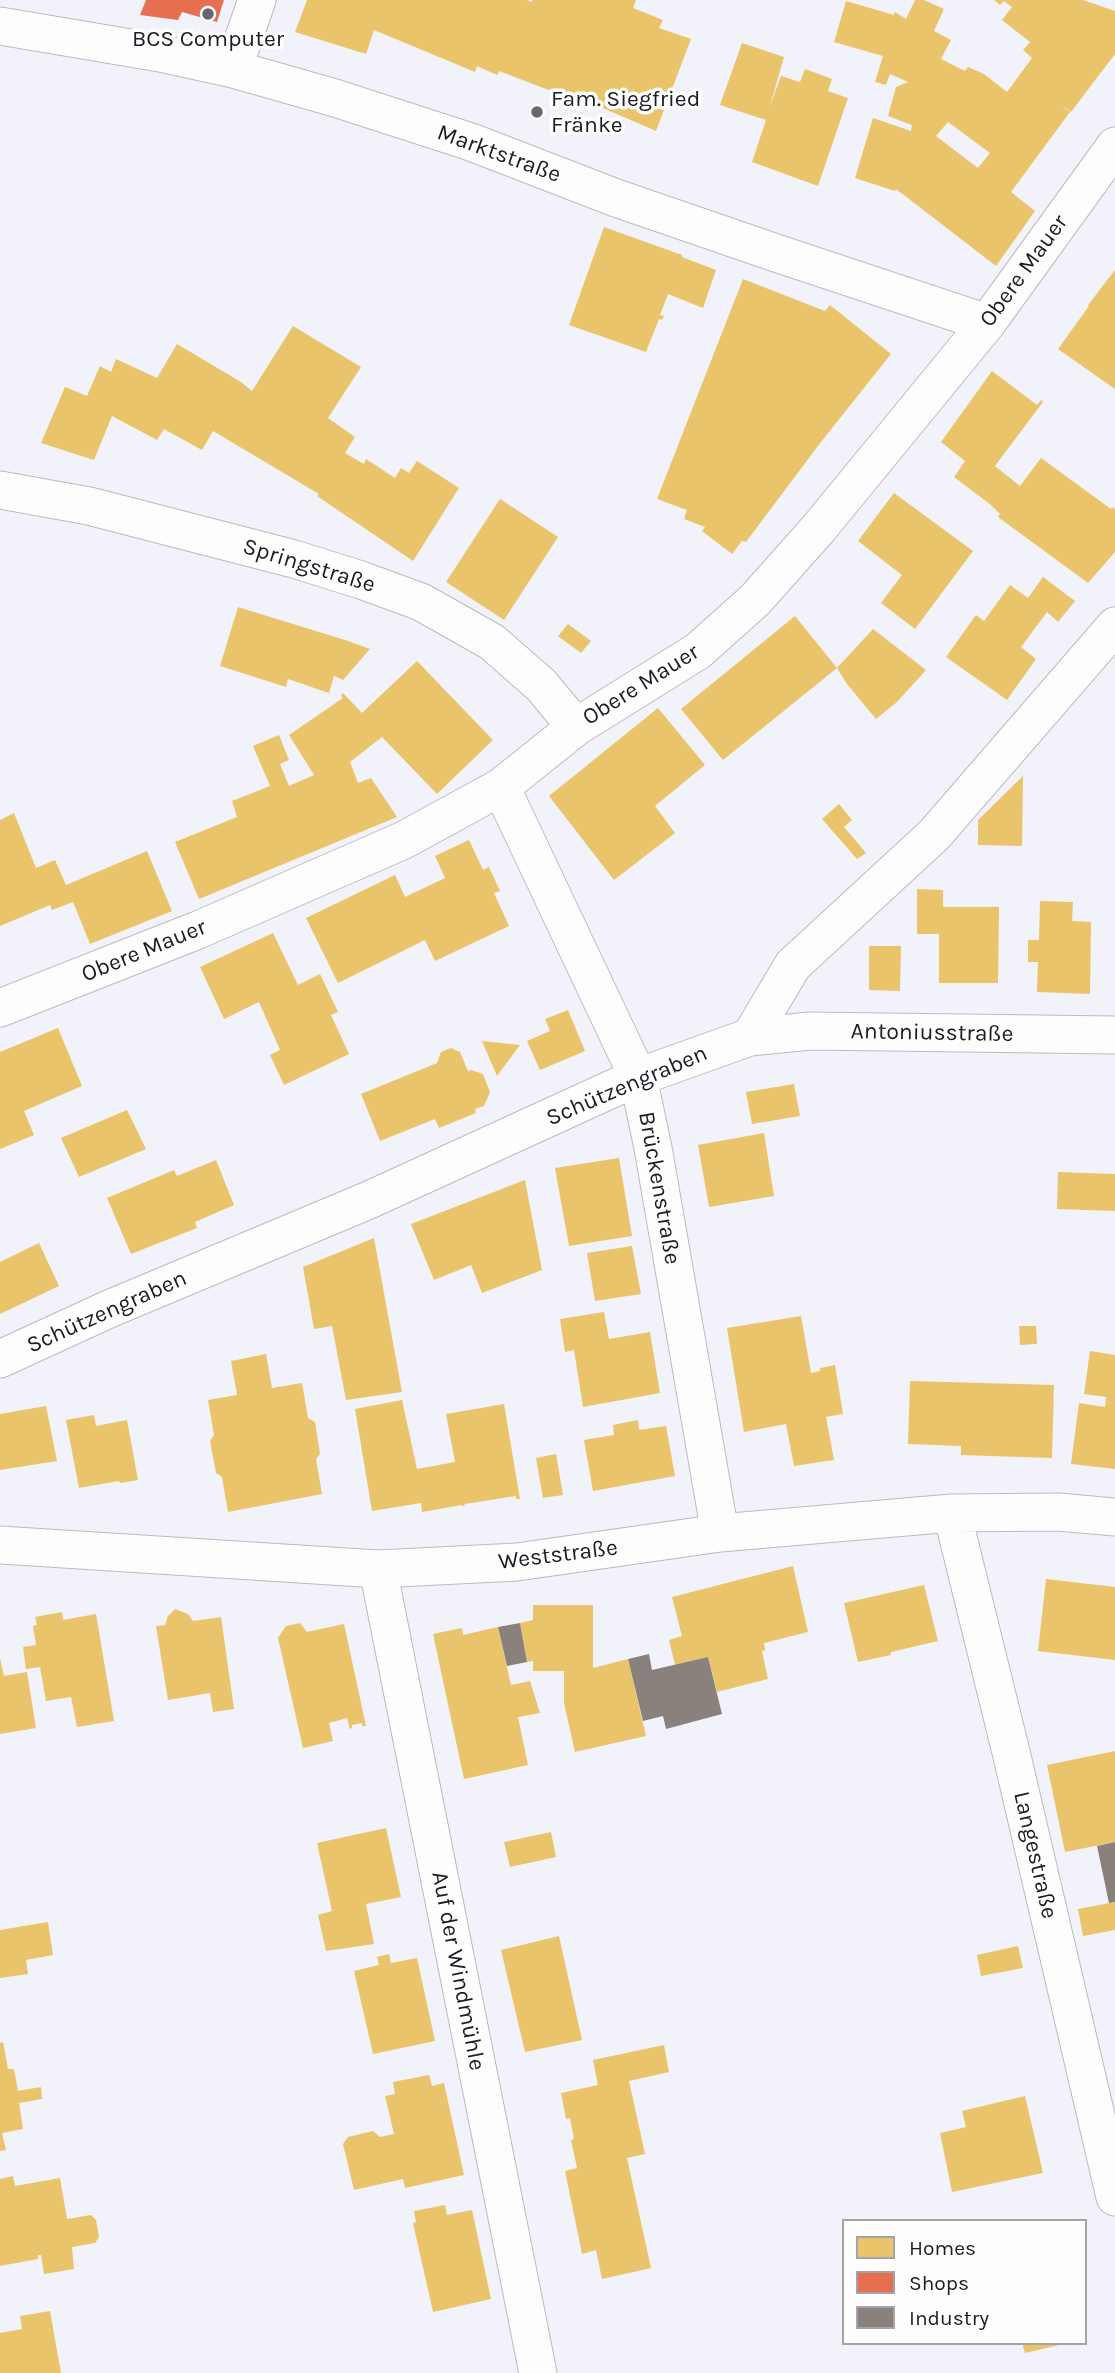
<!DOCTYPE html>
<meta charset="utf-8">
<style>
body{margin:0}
#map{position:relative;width:1115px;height:2373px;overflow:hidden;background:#f2f2fa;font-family:Karla,sans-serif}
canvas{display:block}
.legend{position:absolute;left:842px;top:2219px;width:245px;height:126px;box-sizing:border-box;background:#fefefe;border:2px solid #a3a4a7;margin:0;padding:9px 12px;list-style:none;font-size:21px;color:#1b1c24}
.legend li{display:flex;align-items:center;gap:14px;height:35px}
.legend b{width:35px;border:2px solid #a3a4a7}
</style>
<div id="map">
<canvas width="1115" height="2373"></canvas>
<ul class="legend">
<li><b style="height:19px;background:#e9c46a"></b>Homes</li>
<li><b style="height:19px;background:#e76f51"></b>Shops</li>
<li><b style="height:19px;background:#8a817c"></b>Industry</li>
</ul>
</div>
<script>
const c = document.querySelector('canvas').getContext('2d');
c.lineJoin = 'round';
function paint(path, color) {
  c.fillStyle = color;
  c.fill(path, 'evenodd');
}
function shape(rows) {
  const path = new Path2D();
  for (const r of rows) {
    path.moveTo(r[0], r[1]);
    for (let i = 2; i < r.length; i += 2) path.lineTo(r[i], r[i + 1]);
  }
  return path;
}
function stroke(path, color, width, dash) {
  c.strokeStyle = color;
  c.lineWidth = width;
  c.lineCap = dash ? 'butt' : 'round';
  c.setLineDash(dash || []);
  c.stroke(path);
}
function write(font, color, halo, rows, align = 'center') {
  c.font = font + ' Karla,sans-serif';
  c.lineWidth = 7;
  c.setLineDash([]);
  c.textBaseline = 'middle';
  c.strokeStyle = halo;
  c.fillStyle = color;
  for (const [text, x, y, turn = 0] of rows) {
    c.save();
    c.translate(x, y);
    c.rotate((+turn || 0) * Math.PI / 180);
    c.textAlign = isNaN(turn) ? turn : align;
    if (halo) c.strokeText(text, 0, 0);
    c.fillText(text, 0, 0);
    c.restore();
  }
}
paint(shape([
 [307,0,527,0,531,2,533,0,636,0,633,8,663,20,659,28,691,39,656,131,589,102,588,105,499,71,497,75,477,66,475,72,374,30,366,54,295,32],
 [915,0,924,0,944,9,934,31,951,40,941,59,965,71,968,67,984,74,1007,92,1032,58,1023,50,1030,42,1002,20,1012,7,1004,1,1000,5,994,0,1083,0,1115,11,1115,54,1071,112,1058,103,1070,112,1011,192,1035,211,996,266,896,189,895,191,855,178,873,118,911,131,912,125,888,116,896,87,908,82,890,74,886,85,875,82,883,56,834,42,846,1,894,15,895,12,906,19],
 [948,122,990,153,978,168,936,136],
 [742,43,784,57,770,106,781,76,800,82,805,69,832,79,828,91,848,98,818,186,752,162,766,120,720,105],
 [604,227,682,255,682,257,716,270,703,308,668,294,660,315,664,316,662,320,659,319,646,352,569,325],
 [1115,270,1115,389,1058,349,1089,306,1088,305],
 [743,279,825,311,830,305,891,354,821,442,746,542,742,541,732,554,702,531,705,527,684,519,687,510,657,499],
 [293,326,361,367,328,418,355,437,345,453,364,464,366,459,395,478,401,468,409,473,417,461,459,488,413,561,317,496,319,494,213,431,202,450,164,429,157,440,112,416,94,460,41,443,65,387,87,396,100,366,111,372,116,359,157,378,177,344,241,382,252,391],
 [992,371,1037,405,1041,400,1043,402,995,466,1020,486,1041,458,1111,509,1112,507,1115,509,1115,552,1088,583,998,517,1000,514,991,505,954,477,965,461,941,442],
 [894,493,973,551,915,629,881,603,902,575,858,541],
 [500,499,558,537,504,620,446,582],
 [1043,577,1075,601,1058,622,1047,612,1021,647,1036,659,1007,700,946,657,976,615,984,621,1010,585,1028,598],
 [238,607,345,640,370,649,343,680,334,676,329,693,288,679,286,687,220,666],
 [795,616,837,668,723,760,681,709],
 [568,624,591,641,581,653,558,636],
 [873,629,926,670,897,702,876,719,847,684,837,668],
 [417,661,493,740,437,794,382,737,350,762,358,783,371,778,397,817,199,899,175,842,237,817,232,801,270,786,253,746,279,735,289,760,280,764,289,786,314,775,289,735,343,698,341,696,343,693,362,713],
 [658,708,705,765,655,806,675,833,614,880,549,796],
 [1023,776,1022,846,978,845,978,820],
 [839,804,852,820,844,827,866,853,857,859,822,819],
 [14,813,36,868,55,860,66,885,147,851,172,911,90,944,73,902,52,910,50,905,0,926,0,820],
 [469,840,483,870,489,867,500,891,494,893,509,926,435,961,425,940,338,983,306,918,395,875,405,897,424,888,445,878,435,856],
 [917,889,943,890,943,907,999,907,998,983,939,983,939,934,917,934],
 [1040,901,1073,902,1072,921,1091,922,1090,994,1037,992,1038,962,1028,962,1028,940,1039,940],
 [273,933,298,985,320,974,338,1012,331,1015,349,1054,284,1085,270,1055,280,1050,259,1002,224,1019,200,967],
 [869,946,901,946,900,991,869,990],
 [568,1010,585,1051,540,1070,527,1041,550,1031,545,1019],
 [58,1028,82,1086,24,1111,34,1135,0,1149,0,1052],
 [482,1041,520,1045,497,1076],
 [451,1048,460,1052,468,1071,471,1070,483,1074,490,1092,484,1106,475,1109,476,1113,439,1128,435,1119,380,1141,361,1094,437,1063,441,1052],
 [794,1084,800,1116,752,1124,746,1092],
 [127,1110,146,1149,79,1177,61,1138],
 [764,1133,774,1196,709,1207,698,1145],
 [619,1158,632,1236,569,1246,555,1168],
 [216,1160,234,1205,195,1222,197,1228,131,1254,107,1198,174,1170,177,1176],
 [1058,1172,1115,1174,1115,1211,1057,1209],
 [525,1180,542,1270,482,1293,471,1265,434,1280,411,1224],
 [374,1238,402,1392,346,1400,332,1326,314,1329,303,1267],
 [39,1243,59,1286,0,1314,0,1262],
 [632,1246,641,1294,595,1301,587,1253],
 [604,1312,609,1339,650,1332,660,1393,583,1407,574,1350,565,1352,560,1319],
 [801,1316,811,1373,820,1371,820,1368,835,1365,843,1414,826,1417,834,1460,794,1466,786,1424,744,1432,727,1328],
 [1019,1326,1036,1326,1037,1344,1020,1345],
 [1090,1351,1115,1355,1115,1469,1071,1464,1079,1403,1105,1407,1106,1397,1084,1394],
 [266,1354,272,1388,302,1383,308,1418,315,1422,320,1454,316,1459,322,1494,228,1512,222,1477,216,1473,210,1441,214,1435,208,1400,237,1395,231,1361],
 [910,1381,1054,1385,1052,1458,961,1455,961,1446,908,1444],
 [402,1400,417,1469,455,1462,446,1414,504,1404,520,1499,516,1499,516,1496,465,1504,463,1507,462,1505,422,1512,421,1503,372,1511,355,1409],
 [46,1406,57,1461,0,1470,0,1414],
 [94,1415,96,1426,127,1420,138,1480,120,1483,119,1481,79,1488,66,1420],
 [638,1420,639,1430,666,1426,675,1476,593,1491,584,1440,614,1435,613,1425],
 [556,1454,563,1495,543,1498,536,1458],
 [793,1566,808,1632,764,1643,765,1650,762,1651,768,1679,717,1692,708,1657,675,1665,669,1640,682,1636,672,1597],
 [1046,1579,1115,1587,1115,1660,1038,1651],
 [924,1585,938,1641,891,1652,891,1655,858,1662,844,1603],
 [533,1605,593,1605,593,1668,628,1659,646,1736,575,1752,564,1703,564,1671,533,1671,533,1661,527,1662,520,1623,533,1620],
 [175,1609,188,1614,193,1621,221,1617,234,1709,213,1712,210,1693,168,1700,156,1626,165,1625,168,1616],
 [62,1612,63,1620,96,1614,114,1721,77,1727,71,1697,46,1701,40,1667,26,1669,23,1647,36,1645,33,1626,37,1625,35,1617],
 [300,1623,307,1632,344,1624,366,1726,362,1726,362,1723,352,1725,352,1728,350,1729,347,1718,329,1723,333,1741,303,1748,278,1638,286,1626],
 [498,1627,511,1685,530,1681,540,1713,518,1717,528,1765,464,1779,433,1634,462,1628,463,1635],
 [0,1658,4,1676,27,1672,36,1728,0,1734],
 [1115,1751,1115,1842,1065,1852,1047,1765],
 [386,1828,401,1897,366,1904,374,1944,326,1951,318,1915,332,1911,317,1843],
 [551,1832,556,1857,510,1867,504,1842],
 [1115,1902,1115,1930,1083,1936,1078,1909],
 [48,1922,53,1955,26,1960,28,1974,0,1978,0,1930],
 [559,1936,582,2040,525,2052,501,1950],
 [1018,1946,1023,1968,981,1976,977,1955],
 [389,1954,391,1963,417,1958,435,2041,373,2054,354,1971,379,1965,377,1957],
 [3,2042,8,2069,14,2069,18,2091,41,2087,42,2099,19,2103,23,2129,2,2133,6,2150,0,2151,0,2043],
 [664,2045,669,2072,629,2081,645,2154,627,2158,651,2268,602,2279,596,2250,582,2254,565,2171,577,2168,571,2140,574,2139,570,2118,566,2119,561,2093,598,2085,593,2060],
 [429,2075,432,2086,444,2083,464,2175,405,2188,403,2179,354,2190,343,2144,348,2137,373,2131,380,2137,394,2134,385,2096,395,2094,393,2082],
 [1025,2096,1043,2173,952,2192,940,2133,966,2127,962,2111],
 [13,2176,15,2186,60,2178,67,2219,91,2215,96,2220,99,2237,95,2243,72,2247,74,2269,44,2274,41,2255,38,2255,38,2259,0,2266,0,2179],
 [445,2205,447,2215,472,2210,491,2299,433,2312,413,2223,416,2222,414,2211],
 [50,2311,61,2373,0,2373,0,2333,22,2329,20,2316],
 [1022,2343,1064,2343,1064,2344,1025,2353]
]), '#e9c46a');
paint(shape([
 [146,0,224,0,217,22,182,12,178,20,140,15]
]), '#e76f51');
paint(shape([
 [520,1623,527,1662,507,1666,498,1627],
 [649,1654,652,1670,708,1657,722,1714,666,1729,663,1716,643,1721,628,1659],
 [1115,1842,1115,1902,1109,1903,1097,1846]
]), '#8a817c');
const street = shape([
 [0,26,160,53,233,69,335,98,471,142,616,198,779,254,987,323],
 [233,69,257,0],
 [0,490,89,506,294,559,361,580,421,602,492,642,541,685,576,727],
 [501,787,638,1077,653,1148,720,1533],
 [0,1008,198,930,404,840,501,787,576,727,698,651,755,600,819,528,987,323,1115,146],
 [750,1037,793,965,934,835,1115,626],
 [0,1359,109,1309,369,1200,638,1077,750,1037,810,1031,1115,1035],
 [952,1513,1011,1752,1115,2197],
 [0,1545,378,1569,517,1562,720,1533,952,1513,1058,1512,1115,1517],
 [378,1569,538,2373]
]);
stroke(street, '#babac2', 39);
stroke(street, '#fdfdfe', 37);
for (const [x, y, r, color] of [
 [208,14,7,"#66676f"],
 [537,112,7,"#66676f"]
]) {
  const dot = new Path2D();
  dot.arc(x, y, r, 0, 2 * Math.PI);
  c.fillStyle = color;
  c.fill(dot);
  stroke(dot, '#fefefe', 2.5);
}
write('23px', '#1b1c24', '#fefefe', [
 ["BCS Computer",208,39],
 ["Fam. Siegfried",551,99,"left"],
 ["Fränke",551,125,"left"]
]);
write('23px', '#1b1c24', '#fefefe', [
 ["Marktstraße",499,154,20],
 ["Obere Mauer",1024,271,-54],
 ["Springstraße",309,566,17],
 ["Obere Mauer",641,685,-32],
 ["Obere Mauer",144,951,-22],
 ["Antoniusstraße",932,1033,1],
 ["Schützengraben",627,1086,-23],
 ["Brückenstraße",659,1188,80],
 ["Schützengraben",107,1312,-24],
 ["Weststraße",558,1555,-7],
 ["Langestraße",1035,1855,77],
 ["Auf der Windmühle",458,1971,79]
]);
</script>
